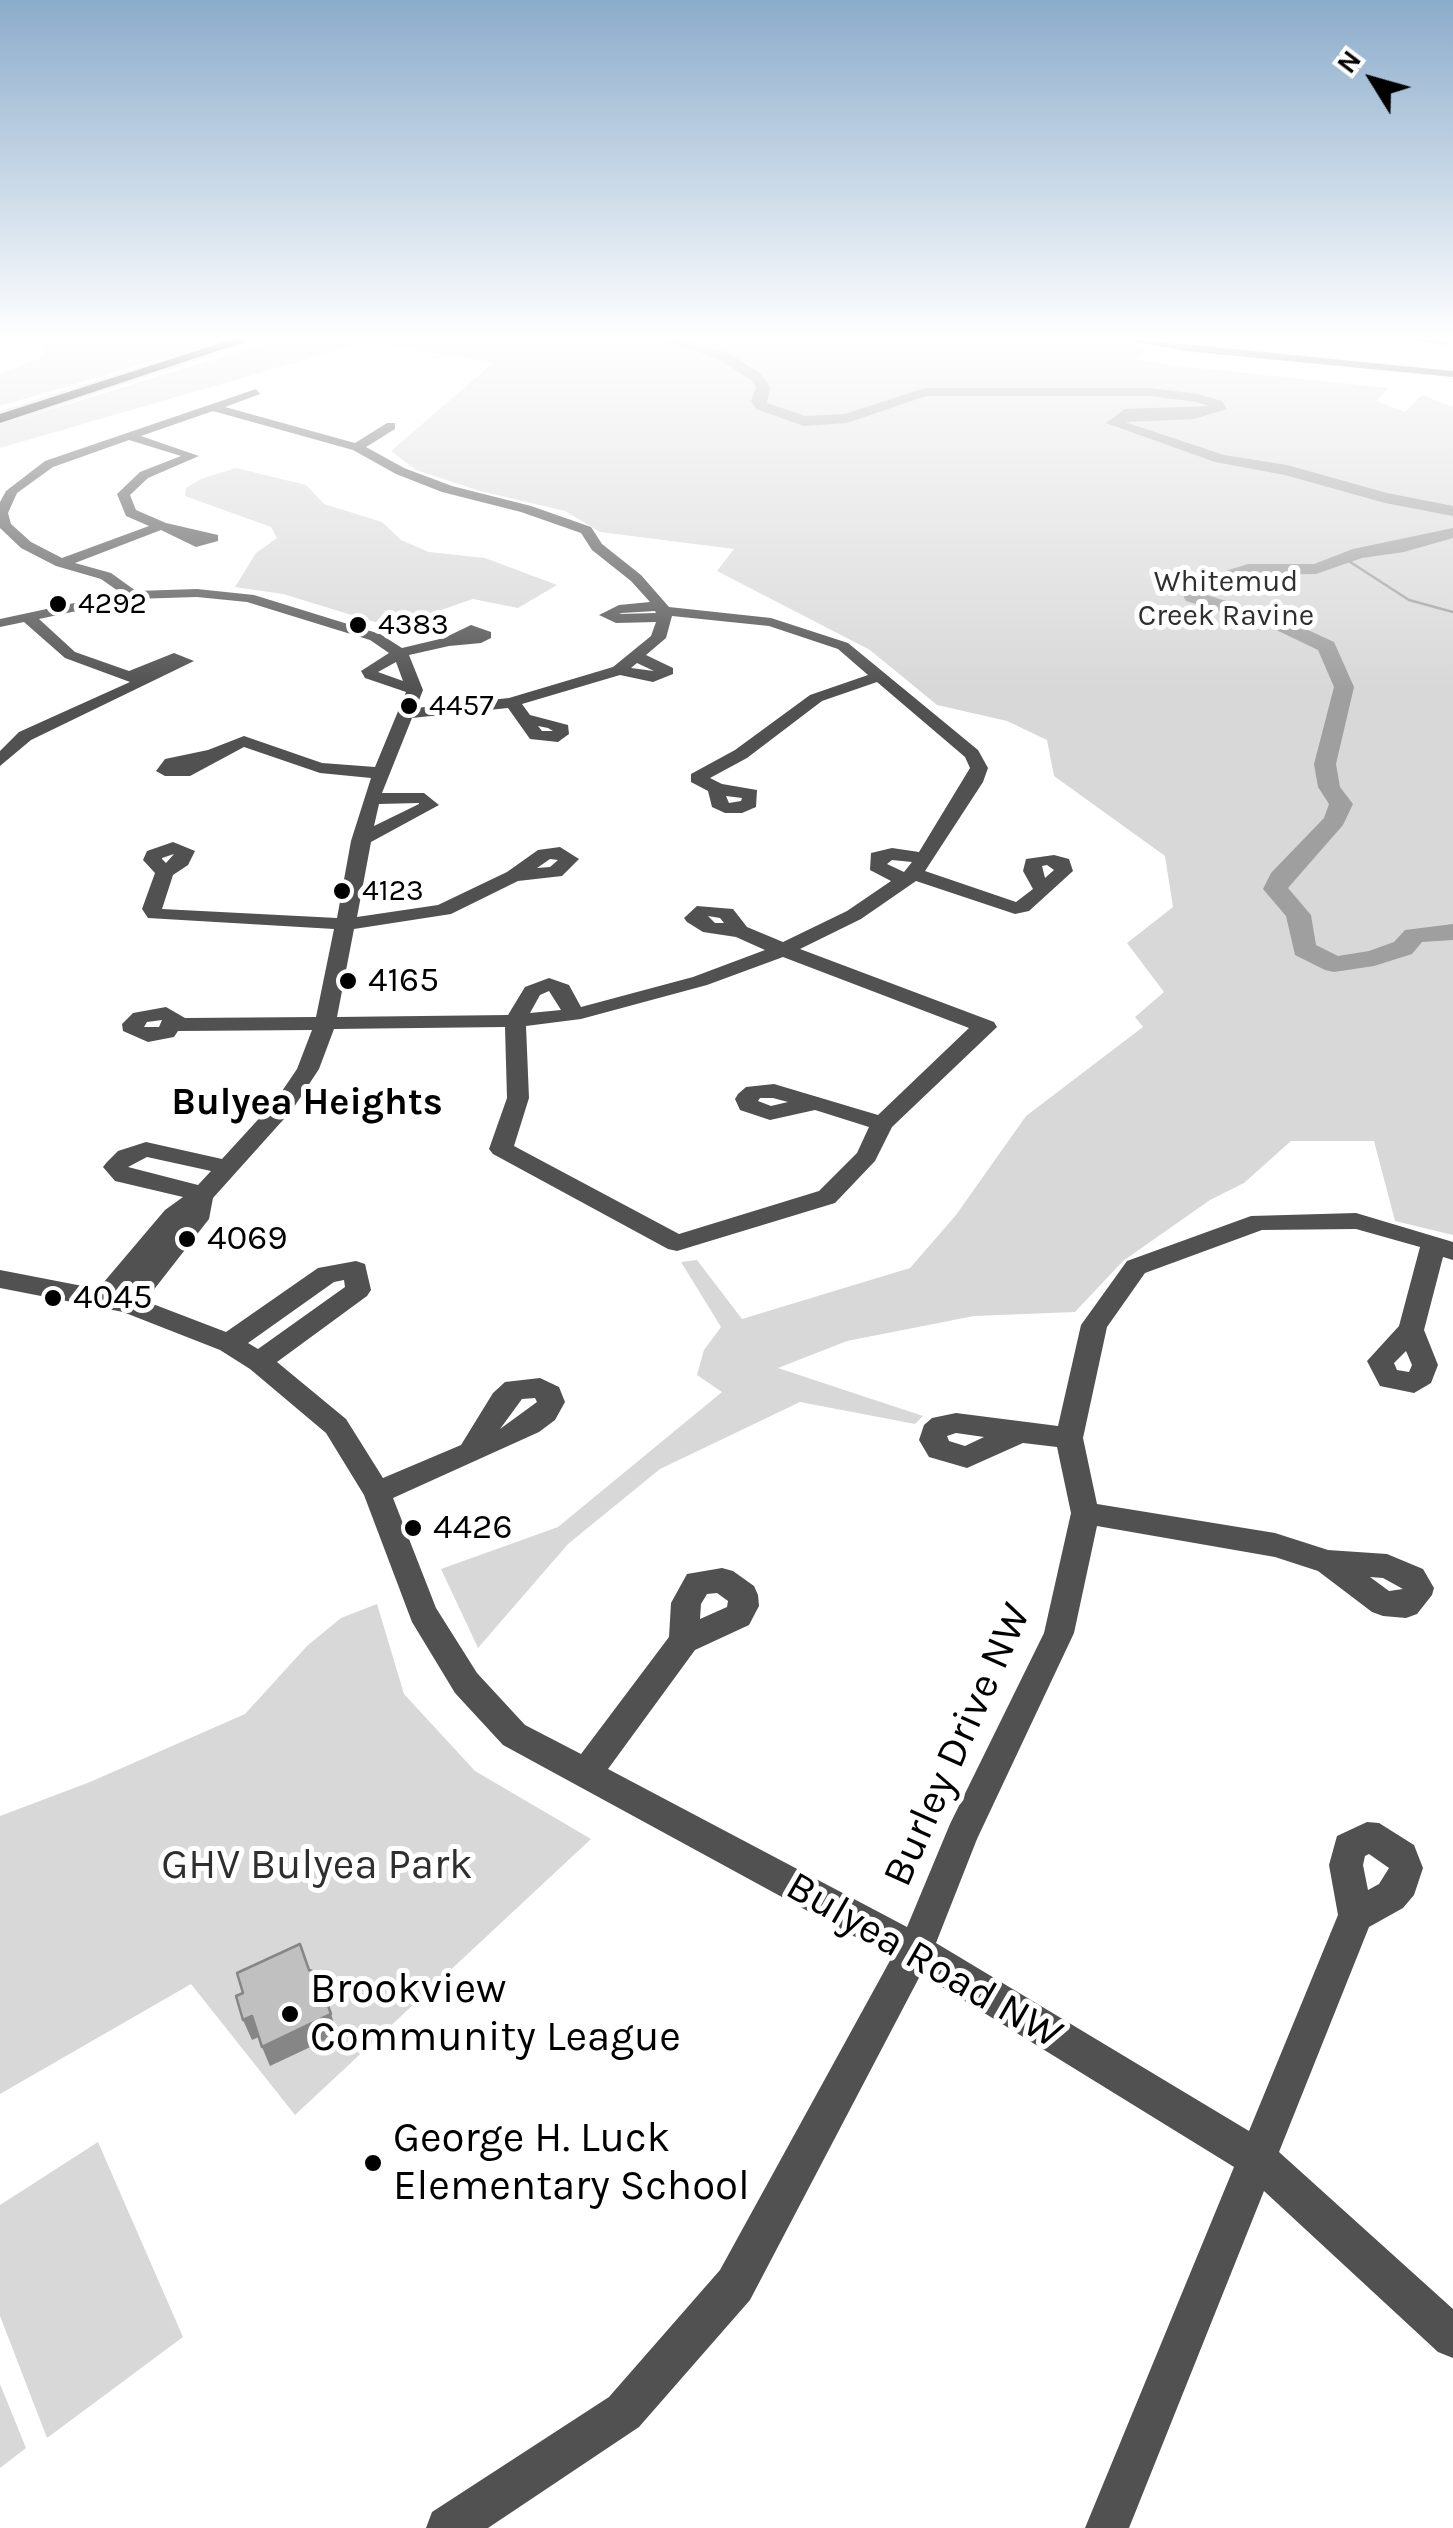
<!DOCTYPE html>
<style>
body{margin:0}
#map{position:relative;width:1453px;height:2528px;overflow:hidden;background:#fff;font-family:Karla,sans-serif}
canvas{display:block}
.north{position:absolute;left:1323px;top:30px;width:100px;height:100px;-webkit-text-stroke:8px #fff;paint-order:stroke;rotate:307deg;font-size:28px;font-weight:700;line-height:40px;text-align:center;color:#000}
.north::after{content:'';display:block;margin:auto;width:35px;height:45px;background:#000;clip-path:polygon(50% 0,100% 100%,50% 72%,0 100%)}
</style>
<div id="map">
<canvas width="1453" height="2528"></canvas>
<div class="north">N</div>
</div>
<script>
const c = document.querySelector('canvas').getContext('2d');
c.lineJoin = 'round';
function paint(path, color) {
  c.fillStyle = color;
  c.fill(path, 'evenodd');
}
function shape(rows) {
  const path = new Path2D();
  for (const r of rows) {
    path.moveTo(r[0], r[1]);
    for (let i = 2; i < r.length; i += 2) path.lineTo(r[i], r[i + 1]);
  }
  return path;
}
function stroke(path, color, width, dash) {
  c.strokeStyle = color;
  c.lineWidth = width;
  c.lineCap = dash ? 'butt' : 'round';
  c.setLineDash(dash || []);
  c.stroke(path);
}
function write(font, color, halo, rows, align = 'center') {
  c.font = font + ' Karla,sans-serif';
  c.lineWidth = 10;
  c.setLineDash([]);
  c.textBaseline = 'middle';
  c.strokeStyle = halo;
  c.fillStyle = color;
  for (const [text, x, y, turn = 0] of rows) {
    c.save();
    c.translate(x, y);
    c.rotate((+turn || 0) * Math.PI / 180);
    c.textAlign = isNaN(turn) ? turn : align;
    if (halo) c.strokeText(text, 0, 0);
    c.fillText(text, 0, 0);
    c.restore();
  }
}
paint(shape([
 [0,336,240,336,0,406,0,373,45,356,42,346],
 [290,336,334,336,363,343,0,448,0,425],
 [1032,336,1052,341,1067,336,1096,336,1151,347,1137,359,1162,364,1388,388,1376,401,1405,412,1422,395,1453,407,1453,1235,1395,1221,1374,1141,1291,1141,1244,1183,1210,1200,1123,1261,1075,1312,974,1316,847,1341,778,1368,923,1416,915,1424,800,1402,660,1469,568,1544,478,1648,441,1569,558,1527,722,1392,697,1375,704,1350,721,1327,681,1262,697,1260,742,1319,910,1268,956,1215,1026,1116,1143,1027,1135,1017,1164,992,1127,943,1173,907,1165,856,1054,776,1047,740,1007,721,937,705,870,650,717,571,734,549,600,532,565,511,480,491,416,470,391,451,493,363,349,338],
 [236,468,306,485,324,504,382,522,401,540,429,552,485,558,557,585,518,608,473,599,391,627,283,594,235,587,256,553,277,538,271,527,185,496,186,488,201,479],
 [377,1604,404,1694,475,1771,591,1839,295,2115,191,1984,0,2094,0,1816,90,1782,245,1714,307,1646,341,1618],
 [98,2142,183,2337,47,2438,0,2316,0,2205],
 [0,2384,26,2448,0,2468]
]), '#d8d8d8');
stroke(shape([
 [1344,558,1409,600,1453,612]
]), '#9f9f9f', 2.5);
paint(shape([
 [651,336,673,336,730,354,761,374,770,387,767,403,805,416,845,414,925,388,1151,388,1198,394,1222,401,1227,409,1194,419,1125,422,1224,455,1287,465,1387,493,1453,506,1453,516,1385,503,1285,475,1215,462,1106,423,1125,409,1209,406,1196,402,1151,396,926,396,847,423,804,426,756,409,751,401,756,387,751,380,720,360,651,336],
 [1453,528,1453,538,1404,552,1362,558,1316,574,1249,575,1200,593,1282,618,1334,642,1354,687,1336,764,1340,787,1353,804,1343,825,1288,888,1311,915,1316,945,1338,956,1369,951,1394,942,1405,930,1453,924,1453,940,1422,942,1412,954,1374,966,1334,972,1325,970,1295,955,1286,916,1263,889,1271,873,1324,818,1329,804,1318,787,1314,764,1334,687,1318,650,1268,626,1186,601,1181,592,1190,582,1248,564,1314,564,1353,549,1453,528]
]), '#9f9f9f');
const highway = shape([
 [243,336,262,336,0,423,0,414,243,336]
]);
stroke(highway, '#dbdbdb', 5);
paint(shape([
 [1104,336,1453,371,1453,377,1185,351,1104,336],
 [1384,336,1421,336,1451,342,1446,345,1384,336],
 [256,389,260,394,225,407,355,443,387,423,395,423,395,429,366,447,404,468,452,486,531,506,591,527,602,544,641,575,669,607,771,618,848,643,978,750,988,768,983,782,925,871,1016,902,1033,889,1023,871,1026,859,1054,855,1069,859,1073,871,1029,911,1015,914,916,881,861,919,800,949,994,1022,997,1027,892,1127,875,1161,835,1203,677,1251,668,1249,493,1154,489,1149,507,1098,505,1027,334,1029,319,1069,292,1110,213,1198,209,1219,145,1301,226,1332,318,1268,356,1261,365,1264,371,1290,367,1296,277,1362,346,1419,383,1478,461,1445,493,1393,505,1382,540,1378,559,1387,565,1402,555,1420,539,1432,393,1498,436,1608,477,1673,525,1725,581,1754,669,1637,671,1603,687,1574,722,1568,733,1571,754,1586,758,1595,759,1606,749,1625,695,1650,608,1769,907,1927,950,1824,1044,1633,1071,1513,1057,1447,1023,1443,967,1468,929,1457,919,1440,924,1425,932,1418,956,1413,1058,1426,1081,1325,1127,1261,1251,1216,1356,1213,1453,1242,1453,1260,1443,1257,1424,1330,1438,1365,1431,1383,1414,1393,1380,1386,1367,1361,1399,1326,1420,1247,1356,1229,1262,1230,1145,1273,1107,1327,1083,1438,1097,1504,1275,1533,1328,1550,1387,1554,1423,1569,1434,1588,1432,1595,1417,1614,1406,1618,1383,1616,1372,1612,1318,1571,1275,1557,1097,1526,1074,1633,977,1839,936,1943,1249,2131,1338,1915,1329,1865,1337,1836,1367,1822,1379,1823,1414,1845,1423,1868,1414,1895,1403,1908,1369,1927,1279,2152,1453,2309,1453,2358,1438,2352,1264,2191,1129,2528,1085,2528,1234,2167,921,1974,750,2300,639,2427,488,2528,426,2528,432,2512,609,2397,720,2270,892,1957,503,1745,455,1693,412,1622,364,1495,326,1433,250,1369,220,1350,123,1312,0,1288,0,1270,98,1289,165,1210,183,1197,115,1181,103,1167,107,1162,118,1151,146,1142,222,1159,276,1100,297,1069,312,1030,178,1031,174,1037,148,1042,123,1031,122,1024,133,1013,166,1007,185,1018,316,1017,334,929,148,918,142,909,155,873,143,860,147,851,173,842,195,851,188,865,173,875,162,909,337,918,351,841,371,778,320,773,244,747,190,776,165,776,156,771,165,759,208,750,244,736,322,763,375,767,406,692,365,678,361,671,389,653,370,640,247,602,197,597,133,599,39,619,75,652,129,671,174,653,194,661,31,740,0,766,0,751,19,732,130,682,65,658,24,622,0,627,0,619,121,593,101,579,56,566,21,548,0,528,0,502,6,491,45,461,256,389],
 [213,411,353,450,396,474,442,492,521,512,581,533,592,550,631,581,650,602,619,605,599,615,616,623,656,622,651,636,613,667,509,698,416,708,423,690,409,655,449,646,481,643,491,638,491,632,471,625,444,638,402,648,380,634,254,595,197,589,136,591,111,573,75,563,161,530,196,547,218,541,218,535,166,523,136,510,130,495,148,478,199,456,141,436,213,411],
 [129,440,181,456,140,472,117,494,126,516,149,526,62,558,31,542,11,524,8,513,17,493,53,467,129,440],
 [655,611,656,613,619,614,622,613,655,611],
 [672,616,769,626,838,649,868,675,810,695,735,750,691,774,691,782,708,791,712,807,725,813,742,813,756,807,757,790,722,784,710,778,747,758,822,701,877,682,965,757,970,768,919,852,892,848,871,853,870,870,891,881,847,911,783,942,747,927,733,909,697,906,684,918,687,922,703,932,736,937,765,950,693,977,581,1007,569,985,549,978,525,987,508,1015,337,1017,354,929,451,914,518,881,562,876,579,859,560,847,538,850,507,872,438,905,357,917,371,842,439,805,424,793,382,793,412,718,508,708,530,739,558,742,569,734,568,725,530,715,522,704,620,675,653,682,673,674,673,668,646,655,666,638,672,616],
 [396,662,403,681,378,672,396,662],
 [637,663,654,671,631,668,637,663],
 [538,726,548,728,553,731,542,731,538,726],
 [726,796,742,798,741,801,729,803,726,796],
 [419,803,419,804,374,826,379,804,419,803],
 [174,854,166,863,162,859,162,858,174,854],
 [550,859,558,860,550,867,537,868,550,859],
 [892,860,912,862,904,872,887,864,892,860],
 [1047,865,1054,870,1045,878,1042,866,1047,865],
 [708,916,720,918,724,923,715,923,708,916],
 [783,957,969,1028,878,1115,774,1084,746,1087,738,1094,735,1099,740,1110,770,1120,815,1110,869,1127,857,1153,819,1191,679,1234,514,1146,529,1098,526,1026,581,1019,707,985,783,957],
 [549,991,561,1010,530,1013,540,995,549,991],
 [162,1020,159,1027,144,1027,147,1022,162,1020],
 [760,1098,773,1098,788,1102,771,1106,758,1101,760,1098],
 [147,1157,211,1171,198,1185,128,1167,147,1157],
 [344,1280,345,1287,258,1349,248,1343,334,1282,344,1280],
 [1406,1351,1412,1365,1409,1372,1397,1370,1394,1363,1406,1351],
 [522,1399,535,1398,537,1402,500,1429,522,1399],
 [956,1433,984,1437,965,1446,949,1441,947,1436,956,1433],
 [1370,1577,1383,1578,1403,1589,1389,1591,1370,1577],
 [717,1593,728,1601,727,1607,700,1619,701,1604,707,1594,717,1593],
 [1369,1854,1389,1868,1379,1884,1368,1890,1363,1865,1365,1856,1369,1854]
]), '#515151');
paint(highway, '#000');
paint(shape([
 [316,1972,338,2034,270,2066,262,2047],
 [252,2016,261,2036,252,2040,243,2020]
]), '#868686');
const building = shape([
 [300,1944,309,1970,316,1972,331,2014,262,2047,252,2016,243,2020,236,1996,243,1993,237,1973,300,1944]
]);
paint(building, '#c0c0c0');
stroke(building, '#868686', 2.5);
const sky = c.createLinearGradient(0, 0, 0, 690);
sky.addColorStop(0, '#8baccb');
sky.addColorStop(0.49, '#fff');
sky.addColorStop(1, '#ffffff00');
c.fillStyle = sky;
c.fillRect(0, 0, 1453, 690);
for (const [x, y, r, color] of [
 [58,604,10,"#000"],
 [358,625,10,"#000"],
 [409,706,10,"#000"],
 [342,891,10,"#000"],
 [348,981,10,"#000"],
 [187,1239,10,"#000"],
 [53,1298,10,"#000"],
 [413,1528,10,"#000"],
 [290,2014,10,"#000"],
 [373,2163,10,"#000"]
]) {
  const dot = new Path2D();
  dot.arc(x, y, r, 0, 2 * Math.PI);
  c.fillStyle = color;
  c.fill(dot);
  stroke(dot, '#fff', 4);
}
write('30px', '#2f2f2f', '#fff', [
 ["Whitemud",1226,582],
 ["Creek Ravine",1226,616]
]);
write('30px', '#000', '#fff', [
 ["4292",78,604],
 ["4383",378,625],
 ["4457",429,706],
 ["4123",362,891]
], 'left');
write('35px', '#000', '#fff', [
 ["4165",368,981],
 ["4069",207,1239],
 ["4045",73,1298],
 ["4426",433,1528]
], 'left');
write('bold 38px', '#000', '#fff', [
 ["Bulyea Heights",307,1103]
]);
write('42px', '#000', '#fff', [
 ["Burley Drive NW",958,1745,-66],
 ["Bulyea Road NW",924,1961,30]
]);
write('42px', '#2f2f2f', '#fff', [
 ["GHV Bulyea Park",317,1866]
]);
write('42px', '#000', '#fff', [
 ["Brookview",310,1990],
 ["Community League",310,2038],
 ["George H. Luck",393,2139],
 ["Elementary School",393,2187]
], 'left');
</script>
